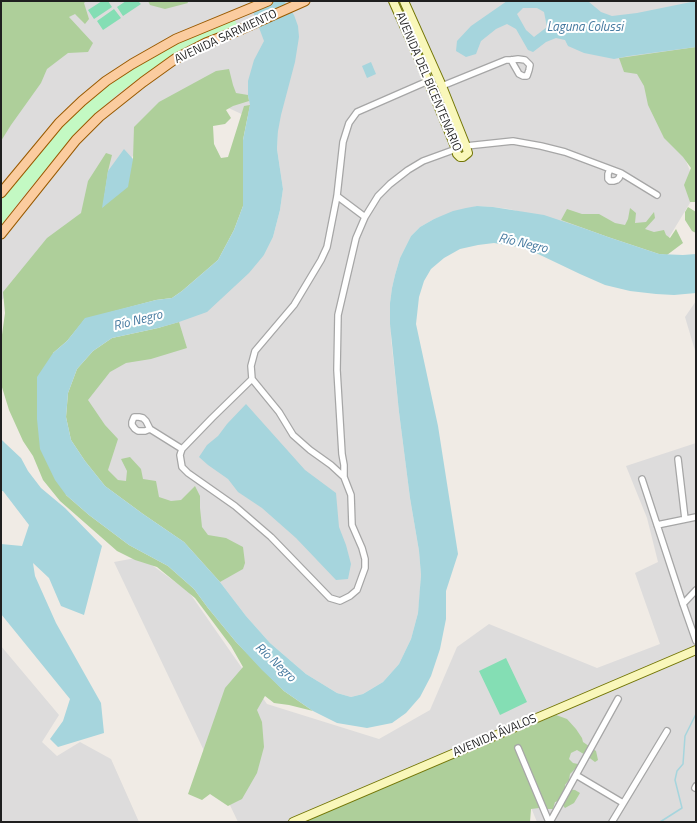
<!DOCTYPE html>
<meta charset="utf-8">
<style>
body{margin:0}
#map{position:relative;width:697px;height:823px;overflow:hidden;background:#f0ebe5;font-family:"Titillium Web",sans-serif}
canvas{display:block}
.frame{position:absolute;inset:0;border:2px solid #1f1f1f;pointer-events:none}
</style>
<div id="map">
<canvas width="697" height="823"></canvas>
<div class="frame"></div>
</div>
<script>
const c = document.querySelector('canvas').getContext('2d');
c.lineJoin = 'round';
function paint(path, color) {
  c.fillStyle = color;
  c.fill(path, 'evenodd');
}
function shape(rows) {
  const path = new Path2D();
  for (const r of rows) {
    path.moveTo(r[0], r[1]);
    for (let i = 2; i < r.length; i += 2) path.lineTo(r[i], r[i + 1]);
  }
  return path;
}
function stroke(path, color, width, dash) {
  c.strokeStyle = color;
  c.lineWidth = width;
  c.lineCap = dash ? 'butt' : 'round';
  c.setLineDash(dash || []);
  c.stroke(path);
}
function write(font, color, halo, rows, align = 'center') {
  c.font = font + ' "Titillium Web",sans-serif';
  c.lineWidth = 4;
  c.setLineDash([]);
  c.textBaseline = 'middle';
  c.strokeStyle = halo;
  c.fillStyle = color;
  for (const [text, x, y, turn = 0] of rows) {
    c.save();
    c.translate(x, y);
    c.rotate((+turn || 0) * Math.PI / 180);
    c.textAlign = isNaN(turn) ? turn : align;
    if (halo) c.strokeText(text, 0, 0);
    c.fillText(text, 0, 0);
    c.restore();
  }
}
paint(shape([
 [77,1,696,1,696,59,649,73,696,185,696,193,659,254,608,237,583,228,509,209,493,207,477,206,434,219,420,227,411,236,400,258,395,275,392,288,390,303,391,338,399,412,410,498,419,551,421,575,420,592,418,613,411,639,399,664,383,682,363,694,351,697,337,693,306,674,270,643,246,616,220,582,184,542,105,486,68,393,264,255,273,237,280,210,283,189,277,149,278,131,192,91,1,301,1,126],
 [696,301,696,354,685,317],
 [696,443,696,822,537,822,508,752,360,822,238,822,114,562,141,557,189,592,267,704,379,739,430,710,457,647,489,624,597,668,660,644,635,573,658,562,647,518,626,466],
 [1,646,59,715,42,742,57,756,80,742,111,759,139,822,1,822]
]), '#dddcdc');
paint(shape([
 [1,1,86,1,84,3,89,19,85,24,75,14,69,17,93,43,88,52,68,53,47,69,41,83,11,125,1,141],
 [148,1,187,1,188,3,165,9,150,5],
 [696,47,696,202,690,202,684,185,691,168,683,157,664,138,648,105,644,86,637,74,624,72,619,58],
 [229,69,233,85,236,93,248,95,249,101,233,106,226,110,231,118,225,124,213,126,214,144,221,158,228,157,244,106,250,105,243,140,243,206,234,230,218,260,182,291,172,298,156,300,85,319,67,341,53,353,66,495,89,515,129,545,168,566,194,589,208,608,236,642,284,691,313,711,289,705,274,703,265,696,257,710,262,722,264,747,257,773,242,799,228,806,210,794,202,800,188,794,225,688,243,667,231,646,195,598,157,567,135,560,117,551,60,501,43,480,33,456,23,441,9,410,1,384,1,342,5,313,3,292,47,238,81,213,88,181,106,153,112,155,108,171,103,207,133,159,134,127,159,102,216,71],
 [688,207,696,212,696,233,692,231,685,220,685,212],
 [630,208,636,213,635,223,646,222,654,212,655,218,645,229,654,232,664,230,666,235,670,238,676,229,683,243,667,255,659,254,608,237,561,220,567,209,582,214,599,214,615,223,625,225,628,219],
 [179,322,187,348,151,359,126,363,110,372,88,400,105,425,118,439,108,470,118,480,126,481,127,471,121,459,130,457,141,469,143,479,156,481,159,497,171,501,181,500,195,486,200,496,200,508,202,527,208,535,226,538,243,547,245,563,243,569,220,582,184,542,143,514,105,486,85,461,71,440,66,417,68,393,77,369,93,351,112,338,158,328],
 [556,715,567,719,576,729,582,738,583,742,596,751,598,760,595,762,587,756,577,750,571,753,569,759,573,763,578,764,581,767,575,769,570,774,569,780,565,785,565,789,575,790,580,793,574,803,565,808,559,801,555,802,553,809,547,809,543,801,539,808,531,809,530,822,303,822]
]), '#aecf9a');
paint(shape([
 [405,8,431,70,428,72,401,10],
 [234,19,238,26,190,48,158,65,119,93,96,113,62,150,22,198,1,226,1,199,66,120,97,93,144,62,170,47],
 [440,89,458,135,453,137,436,91]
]), '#c3f9c3');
paint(shape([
 [102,1,108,1,112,7,94,19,88,10],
 [126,1,138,1,141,4,123,16,117,7],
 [114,9,121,18,103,30,97,21],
 [506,658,527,702,500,715,479,671]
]), '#84deb4');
paint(shape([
 [249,1,284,1,294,15,298,26,299,37,295,62,281,115,278,131,277,149,283,189,280,210,273,237,264,255,249,273,207,312,179,322,158,328,112,338,93,351,77,369,68,393,66,417,71,440,85,461,105,486,143,514,184,542,220,582,246,616,270,643,306,674,337,693,351,697,363,694,383,682,399,664,411,639,418,613,421,575,419,551,410,498,399,412,390,324,390,303,392,288,395,275,400,258,411,236,420,227,434,219,453,211,466,208,477,206,493,207,544,215,583,228,608,237,659,254,683,255,696,254,696,293,674,295,656,294,630,291,605,285,580,274,536,253,519,247,494,243,478,245,460,249,444,258,431,269,424,281,419,297,416,324,438,426,458,554,446,591,446,619,440,649,431,676,420,697,406,713,392,723,367,728,337,723,313,711,284,691,262,670,236,642,208,608,194,589,168,566,129,545,89,515,66,495,55,480,40,449,37,419,37,377,53,353,67,341,85,318,156,300,172,298,182,291,218,260,234,230,243,206,243,140,250,105,248,95,248,81,254,60,264,41],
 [507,1,588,1,589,2,601,12,612,16,637,13,696,1,696,47,629,56,614,59,584,53,568,46,565,40,556,38,546,42,533,52,528,50,516,29,507,24,496,29,481,41,476,54,466,57,456,51,457,41,471,26],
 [523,8,537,8,544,12,547,27,534,37,526,30,517,14],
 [371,62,376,74,367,78,362,66],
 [124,149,133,159,128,187,102,208,108,171],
 [246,404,305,470,336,493,339,527,346,545,351,564,348,579,336,580,296,538,262,508,238,492,228,479,208,465,199,457,207,445,218,436,227,424],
 [1,439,6,444,21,458,28,471,41,488,65,508,102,546,84,615,61,606,49,578,33,563,35,576,56,623,101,703,104,733,58,747,50,739,63,721,70,699,1,614,1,544,22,546,29,525,3,491,1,491]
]), '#a6d5dd');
stroke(shape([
 [660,822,682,808,675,780,677,771,683,764,685,736,696,714]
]), '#a6d5dd', 1.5);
const street = shape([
 [428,81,357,112,349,123,343,142,337,196,327,247,321,260,294,305,255,351,251,366,252,379,212,418,182,449,180,455,182,467,188,473,235,506,271,537,330,598,340,601,350,596,357,590,365,568,365,559,362,548,352,525,351,495,344,477,344,465,342,454,337,370,338,315,356,238,365,217,378,196,390,184,408,170,423,161,456,149],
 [442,86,506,60,511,60,518,59,525,60,530,65,529,70,527,76,523,76,519,74,511,60],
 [466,146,513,141,541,146,565,152,621,173,657,195],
 [610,169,608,174,608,179,610,181,614,181,617,180,619,178,621,173],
 [337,196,365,217],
 [252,379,279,412,293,435,310,450,331,465,344,477],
 [150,429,145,431,138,431,135,429,132,425,132,422,134,417,139,417,143,418,146,421,150,429,182,449],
 [678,459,685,519],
 [642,479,683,604,696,641],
 [657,525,696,517],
 [683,604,696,590],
 [518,748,549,822],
 [576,775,623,803],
 [695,788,696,786],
 [550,822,618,699],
 [612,822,667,731]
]);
const secondary = shape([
 [393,1,421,64,456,149,457,154,460,157,463,157,468,153,466,146,442,86,404,1],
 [293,822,696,650]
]);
const primary = shape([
 [1,193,59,123,82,101,106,81,132,64,176,39,268,1],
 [1,234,76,140,99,117,143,82,175,59,206,43,242,29,305,1]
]);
stroke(street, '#a6a6a6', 8);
stroke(secondary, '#737606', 10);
stroke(primary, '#995a01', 11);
stroke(street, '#fff', 5.5);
stroke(secondary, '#f9f7ba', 8);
stroke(primary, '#fbcc9f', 9);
write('12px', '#1f1f1f', '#fff', [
 ["AVENIDA SARMIENTO",226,37,-25],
 ["AVENIDA DEL BICENTENARIO",428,82,67],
 ["AVENIDA ÁVALOS",495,736,-23]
]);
write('italic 13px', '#45799f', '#fff', [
 ["Laguna Colussi",585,28],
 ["Río Negro",523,244,13],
 ["Río Negro",138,321,-14],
 ["Río Negro",275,663,43]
]);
</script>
